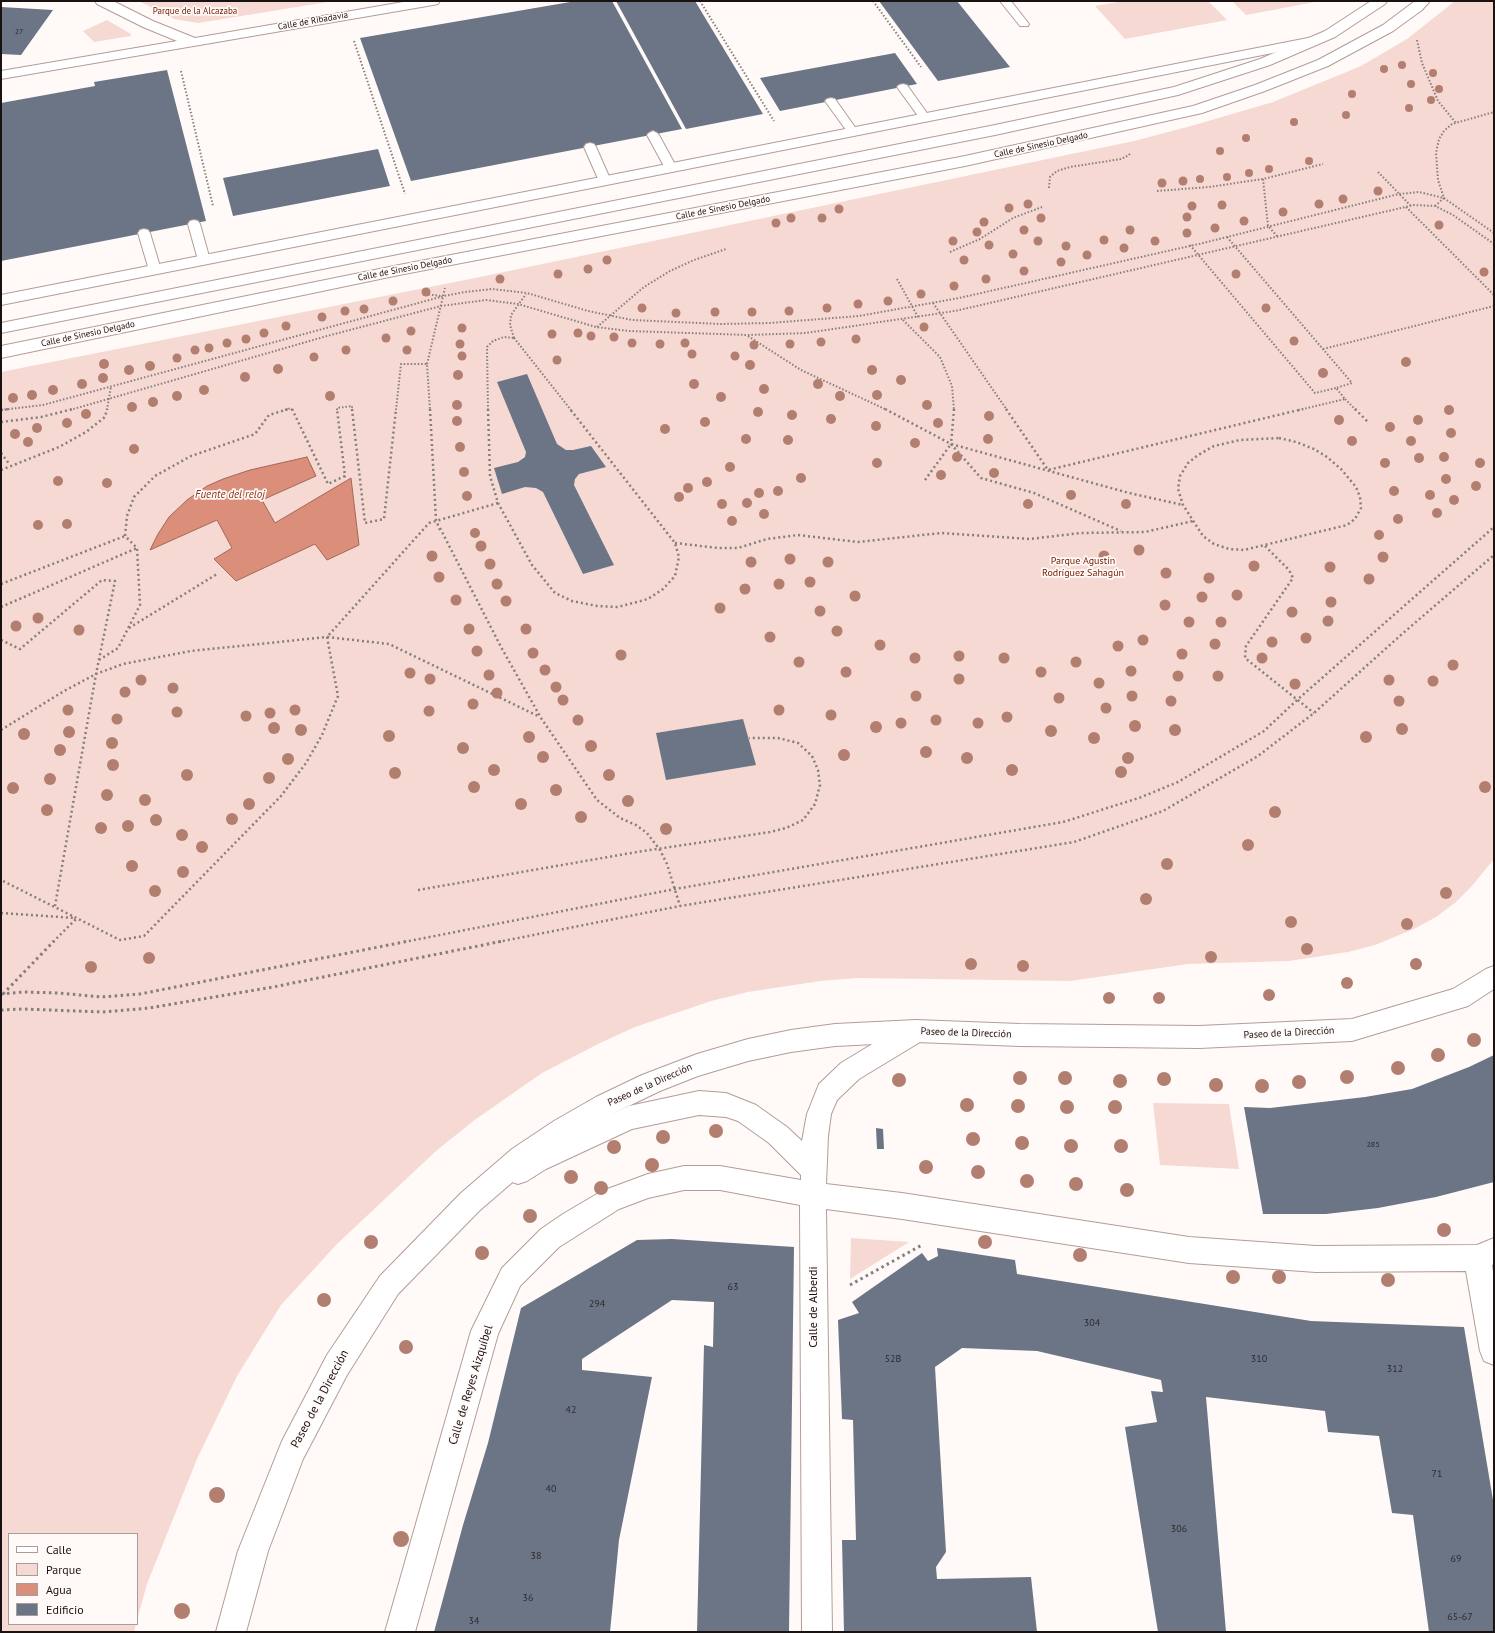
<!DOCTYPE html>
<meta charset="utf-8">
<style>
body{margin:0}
#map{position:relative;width:1495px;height:1633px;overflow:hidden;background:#fffaf8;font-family:"PT Sans",sans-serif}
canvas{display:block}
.frame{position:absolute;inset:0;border:2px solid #1a1210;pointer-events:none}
.legend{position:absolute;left:8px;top:1533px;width:130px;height:92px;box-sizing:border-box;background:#fffaf8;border:1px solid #a39d9b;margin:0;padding:5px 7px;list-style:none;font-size:12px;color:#1a1210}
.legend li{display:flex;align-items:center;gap:8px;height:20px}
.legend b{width:20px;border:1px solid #a39d9b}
</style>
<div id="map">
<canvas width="1495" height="1633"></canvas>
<div class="frame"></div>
<ul class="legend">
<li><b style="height:5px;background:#fff"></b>Calle</li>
<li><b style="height:11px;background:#f6d9d2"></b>Parque</li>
<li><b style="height:11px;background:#db8e79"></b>Agua</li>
<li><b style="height:11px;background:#6b7586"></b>Edificio</li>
</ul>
</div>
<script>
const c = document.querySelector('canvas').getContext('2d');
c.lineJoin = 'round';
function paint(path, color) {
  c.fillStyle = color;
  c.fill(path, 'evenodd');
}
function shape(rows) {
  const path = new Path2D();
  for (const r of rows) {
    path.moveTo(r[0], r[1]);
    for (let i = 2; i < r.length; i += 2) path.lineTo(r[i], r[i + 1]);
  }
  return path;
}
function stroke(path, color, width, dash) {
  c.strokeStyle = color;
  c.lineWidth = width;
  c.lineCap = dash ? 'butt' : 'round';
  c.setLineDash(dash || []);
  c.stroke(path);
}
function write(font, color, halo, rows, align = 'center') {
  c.font = font + ' "PT Sans",sans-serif';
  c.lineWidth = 3.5;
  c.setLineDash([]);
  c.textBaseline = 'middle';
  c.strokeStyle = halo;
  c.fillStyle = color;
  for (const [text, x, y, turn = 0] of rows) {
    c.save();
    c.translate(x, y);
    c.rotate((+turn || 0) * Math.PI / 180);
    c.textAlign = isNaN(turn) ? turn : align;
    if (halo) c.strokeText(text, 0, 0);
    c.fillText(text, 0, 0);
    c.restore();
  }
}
paint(shape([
 [139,1,334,1,198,23,174,19],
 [1124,1,1208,1,1227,20,1125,39,1095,6],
 [1232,1,1314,1,1315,2,1246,15],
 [1455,1,1494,1,1494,859,1471,887,1456,902,1436,917,1414,929,1375,945,1348,952,1289,961,1188,964,1070,981,857,978,820,981,748,992,711,1001,635,1027,600,1043,542,1073,476,1119,436,1151,337,1244,281,1305,237,1376,197,1459,147,1584,137,1620,137,1534,9,1534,9,1624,136,1624,134,1632,1,1632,1,372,475,278,1134,141,1191,126,1273,102,1361,66,1407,39],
 [107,20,131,34,131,36,94,42,83,31],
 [1153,1103,1229,1104,1239,1169,1160,1165],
 [851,1238,909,1242,850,1279]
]), '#f6d9d2');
const water = shape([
 [307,457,316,476,262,500,275,523,351,478,359,545,327,560,315,544,236,581,214,559,232,548,217,520,150,550,158,534,169,517,187,500,207,486,223,479,250,470,307,457]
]);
paint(water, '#db8e79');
stroke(water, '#a1695a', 1);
paint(shape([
 [576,1,612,1,682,129,411,181,360,38],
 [616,1,695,1,763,114,686,129],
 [879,1,957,1,1010,67,938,81],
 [1,7,53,10,21,55,1,54],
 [895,53,917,84,780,111,760,78],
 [167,70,206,221,1,261,1,103,95,86,94,82],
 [378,149,390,186,233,216,223,178],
 [527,374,557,444,566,450,573,450,591,446,606,467,579,474,575,479,574,485,614,565,583,574,543,492,536,488,525,487,502,494,494,468,518,462,525,457,526,452,497,382],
 [743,719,756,765,666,780,656,733],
 [1494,1055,1494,1182,1436,1197,1378,1208,1326,1214,1263,1214,1244,1107,1270,1108,1365,1097,1412,1089,1469,1067],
 [876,1128,883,1129,884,1149,877,1149],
 [672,1239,794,1247,789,1632,697,1632,704,1345,713,1347,714,1302,672,1300,582,1359,582,1370,652,1377,619,1540,610,1632,434,1632,463,1525,488,1443,521,1308,637,1240],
 [937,1248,1015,1260,1017,1274,1311,1321,1464,1327,1494,1506,1494,1632,1429,1632,1413,1515,1392,1513,1379,1436,1328,1432,1325,1411,1206,1397,1226,1632,1158,1632,1125,1427,1157,1422,1151,1391,1163,1392,1161,1380,1037,1351,962,1348,935,1367,946,1552,936,1567,937,1579,1031,1577,1037,1632,844,1632,842,1540,856,1540,853,1420,842,1419,838,1320,859,1313,852,1302,922,1253,928,1261,938,1256]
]), '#6b7586');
const service = shape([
 [1000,1,1011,1,1029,24,1028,26,1020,26,1000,1],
 [903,84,907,85,929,116,931,118,929,120,921,120,897,87,899,85,903,84],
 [831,98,835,99,857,130,859,132,857,134,849,134,825,101,827,99,831,98],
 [653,131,657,133,659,135,677,168,675,171,671,172,667,171,665,168,647,135,649,133,653,131],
 [590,143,594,144,596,147,611,181,609,184,601,184,599,181,584,147,586,144,590,143],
 [194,220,198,221,200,224,210,260,208,263,200,263,198,260,188,224,190,221,194,220],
 [144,229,148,230,150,233,161,270,160,273,150,273,149,270,138,233,140,230,144,229]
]);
const minor = shape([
 [95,1,113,1,153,21,195,38,409,1,440,1,438,4,433,5,1,79,1,71,177,41,143,27,97,4,95,1],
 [1313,37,1318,38,1320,41,1318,44,1,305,1,295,1313,37],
 [916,1020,925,1023,928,1031,925,1039,859,1079,837,1100,831,1114,828,1136,826,1184,902,1193,1189,1237,1316,1246,1477,1245,1494,1238,1494,1264,1492,1265,1494,1278,1494,1365,1484,1361,1480,1351,1466,1271,1316,1272,1189,1263,902,1219,826,1209,832,1632,802,1632,800,1205,720,1190,684,1190,648,1198,619,1209,559,1247,520,1286,498,1334,415,1632,385,1632,471,1331,502,1268,541,1229,563,1214,602,1191,648,1174,684,1166,720,1166,801,1180,801,1175,769,1143,738,1121,726,1117,699,1115,632,1129,546,1169,527,1181,518,1184,509,1181,505,1172,509,1163,528,1151,629,1106,699,1091,726,1093,756,1105,787,1127,802,1141,807,1114,819,1084,841,1063,907,1023,916,1020]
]);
const tertiary = shape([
 [1494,966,1494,989,1468,1006,1352,1041,1199,1048,1020,1046,916,1042,835,1046,791,1052,748,1061,698,1076,660,1091,614,1113,572,1137,530,1167,479,1211,398,1294,347,1375,303,1459,268,1551,246,1632,216,1632,238,1551,282,1441,327,1355,380,1276,461,1193,512,1149,554,1121,596,1097,642,1075,697,1054,748,1039,791,1030,835,1024,916,1020,1020,1024,1199,1026,1352,1019,1453,989,1486,969,1494,966]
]);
const primary = shape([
 [1371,1,1387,1,1385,4,1335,37,1270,65,1178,95,995,135,1,333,1,323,995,125,1174,87,1260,59,1325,31,1371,1],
 [1415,1,1430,1,1422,10,1393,31,1328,66,1265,91,1202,113,965,166,399,275,1,358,1,346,399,265,965,156,1193,106,1255,85,1318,60,1383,25,1415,1]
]);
stroke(service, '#b39d96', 2);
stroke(minor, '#b39d96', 2);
stroke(tertiary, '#b39d96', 2);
stroke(primary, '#b39d96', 2);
stroke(shape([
 [700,1,774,121],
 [873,1,921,67],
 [1417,40,1422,63,1438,101,1456,123],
 [354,41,405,194],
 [181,71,213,206],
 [1378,172,1411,206],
 [1263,179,1268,226,1278,237],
 [1049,188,1050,177,1057,171,1070,167,1121,159,1129,155,1131,152],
 [1157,191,1209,187,1263,179,1323,164],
 [1435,206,1444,198,1438,180,1436,153,1439,139,1444,131,1452,124,1494,112],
 [1406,207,1494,295],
 [1227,237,1352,383,1336,388,1345,399,1299,410],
 [1190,245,1315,393,1336,388],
 [950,252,980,239,1013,218,1042,207],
 [897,279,918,317],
 [425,294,441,296],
 [933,303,1007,410],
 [903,320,940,357,952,386,954,410],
 [597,327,644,287,670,271,694,260,726,249],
 [748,336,801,370,887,410],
 [514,338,571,410],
 [514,338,510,325,511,315,526,294],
 [1323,349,1494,306],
 [427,364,445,288],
 [1345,399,1356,410],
 [1,410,43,405,444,296,465,292,492,289,527,293,588,311,632,320,721,324,770,323,859,316,959,298,1203,243,1399,194,1419,192,1444,198,1494,233],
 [70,410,327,336,441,306,486,300,518,304,596,327,629,331,748,335,806,333,955,311,1414,205,1435,206,1453,215,1494,244],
 [107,410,111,386],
 [285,410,291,408,292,410],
 [337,410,337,408,352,406,352,410],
 [396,410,401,364,427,364,430,410],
 [488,410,487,347,493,341,504,337,514,338]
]), '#857e7c', 2, [1.5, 2]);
stroke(shape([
 [292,409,328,484,345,476,337,409],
 [352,409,365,523,384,519,396,409],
 [430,409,436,520,440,530],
 [488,409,490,476,498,503,532,565,555,593,572,601,597,606,618,607,648,599,663,589,675,576,679,557,675,543,570,409],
 [885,409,951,444,1129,493,1183,505],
 [954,409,951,444,981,478,1034,493,1121,531],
 [1006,409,1048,470,1303,409],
 [1355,409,1369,423],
 [1,410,9,409],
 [1,422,41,417,73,409],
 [1279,438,1296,442,1314,449,1327,457,1341,469,1356,487,1360,497,1361,508,1355,519,1347,525,1244,550,1229,549,1214,544,1203,536,1183,505,1178,489,1180,476,1188,463,1198,455,1214,446,1240,440,1279,438],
 [1,453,10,465],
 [1,470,59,447,86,432,105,417,107,409],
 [925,480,951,444],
 [498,503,429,523,327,637,389,644,540,717],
 [440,528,501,647,541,718,597,800,620,818,636,825,647,833,660,850,667,864,680,906],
 [675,543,718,548,738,548,767,539,798,535,858,542,941,533,1030,539,1081,533,1145,532,1193,521],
 [1265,546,1289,570,1293,578,1246,646,1245,658,1314,713],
 [1,584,125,536],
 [1,607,137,548],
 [129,628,217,574],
 [1,640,20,649,102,580,115,581,96,674,55,906],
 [99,660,118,648,140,605,137,548,125,536,127,516,134,497,155,476,191,456,255,434,269,415,288,409],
 [1,730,64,691,96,674,123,664,191,651,327,637,338,696,322,735,306,763,281,796,144,936,120,940,1,880],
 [418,890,637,852,770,832,786,828,803,820,815,804,820,785,818,770,812,756,798,743,778,738,749,738],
 [1,913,75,918],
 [53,942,77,918],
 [404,942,675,889,1063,822,1139,798,1178,782,1264,731,1297,700,1494,527],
 [498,942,680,906,1074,842,1163,811,1258,756,1314,713,1402,634,1494,555]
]), '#857e7c', 2.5, [2, 3]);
stroke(shape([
 [1,994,23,992,59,993,101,997,140,994,409,941],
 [3,994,54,941],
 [1,1010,23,1009,103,1012,149,1008,273,987,503,941],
 [850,1285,922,1245]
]), '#857e7c', 3, [2.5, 3.5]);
paint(service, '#fff');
paint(minor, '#fff');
paint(tertiary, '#fff');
paint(primary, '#fff');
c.fillStyle = '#b27e70';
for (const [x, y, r] of [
 [1402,65,4],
 [1384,69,4],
 [1433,73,4],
 [1411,84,4],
 [1439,89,4],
 [1352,94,4],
 [1431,100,4],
 [1409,108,4],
 [1346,115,4],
 [1294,122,4],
 [1246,138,4],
 [1220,151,4],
 [1309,161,4],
 [1269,169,4],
 [1249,173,4],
 [1227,177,4],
 [1200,179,4],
 [1183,181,4.5],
 [1162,183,4.5],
 [1378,191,4.5],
 [1343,199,4.5],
 [1028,204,4.5],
 [1319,204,4.5],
 [1222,205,4.5],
 [1192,206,4.5],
 [1009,208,4.5],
 [839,209,4.5],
 [1283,212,4.5],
 [1187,217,4.5],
 [791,218,4.5],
 [822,218,4.5],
 [1041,218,4.5],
 [1244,221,4.5],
 [984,222,4.5],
 [776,223,4.5],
 [1439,225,4.5],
 [1215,228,4.5],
 [1024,230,4.5],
 [1130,230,4.5],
 [977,232,4.5],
 [1187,233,4.5],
 [1104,240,4.5],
 [953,241,4.5],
 [1038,241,4.5],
 [1155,241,4.5],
 [989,245,4.5],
 [1066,246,4.5],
 [1124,248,4.5],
 [1013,254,4.5],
 [1087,255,4.5],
 [607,260,4.5],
 [964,260,4.5],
 [1061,262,4.5],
 [588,269,4.5],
 [1024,271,4.5],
 [1484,272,4.5],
 [558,274,4.5],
 [1236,274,4.5],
 [500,279,4.5],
 [986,279,4.5],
 [954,286,4.5],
 [426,292,4.5],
 [921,294,4.5],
 [393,301,4.5],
 [888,301,4.5],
 [858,304,4.5],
 [642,308,4.5],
 [827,308,4.5],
 [1266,308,4.5],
 [364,309,4.5],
 [345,311,4.5],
 [789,311,4.5],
 [715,312,4.5],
 [752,312,4.5],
 [676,313,4.5],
 [322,317,4.5],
 [286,326,4.5],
 [924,327,4.5],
 [462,328,4.5],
 [411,331,4.5],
 [264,333,4.5],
 [578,333,4.5],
 [552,334,4.5],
 [591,336,4.5],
 [614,337,4.5],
 [386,338,4.5],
 [246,339,4.5],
 [856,339,4.5],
 [1294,341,4.5],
 [821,342,4.5],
 [227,343,4.5],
 [632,343,4.5],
 [685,343,4.5],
 [460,344,4.5],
 [660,344,4.5],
 [790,344,4.5],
 [754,345,4.5],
 [209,348,4.5],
 [195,350,4.5],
 [346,350,4.5],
 [407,350,4.5],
 [692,354,4.5],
 [462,356,4.5],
 [735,356,4.5],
 [314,357,4.5],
 [177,358,4.5],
 [557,360,4.5],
 [1406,362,5],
 [104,364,5],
 [750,365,5],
 [150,366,5],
 [278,369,5],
 [129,370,5],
 [872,370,5],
 [1323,373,5],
 [458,375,5],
 [245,377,5],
 [103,378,5],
 [901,380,5],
 [82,384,5],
 [694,384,5],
 [818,384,5],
 [764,389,5],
 [53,390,5],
 [204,390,5],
 [32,395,5],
 [877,395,5],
 [177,396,5],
 [330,396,5],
 [840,396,5],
 [721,397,5],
 [13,398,5],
 [153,402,5],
 [457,405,5],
 [927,405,5],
 [132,407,5],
 [1449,410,5],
 [758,412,5],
 [86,414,5],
 [792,415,5],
 [989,416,5],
 [831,419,5],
 [1339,420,5],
 [1418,420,5],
 [457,421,5],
 [705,422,5],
 [67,423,5],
 [938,423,5],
 [876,426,5],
 [1390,427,5],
 [37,428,5],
 [665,429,5],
 [1451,433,5],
 [15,434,5],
 [746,439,5],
 [988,439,5],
 [788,440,5],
 [1352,441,5],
 [1411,441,5],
 [28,442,5],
 [915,443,5],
 [460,447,5],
 [134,449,5],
 [957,457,5],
 [1444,457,5],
 [1419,458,5],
 [877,463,5],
 [1385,463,5],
 [1480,463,5],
 [730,467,5],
 [464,472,5],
 [994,473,5],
 [941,475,5],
 [801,478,5],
 [1446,479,5],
 [58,481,5],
 [707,482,5],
 [107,483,5],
 [1476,486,5],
 [688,488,5],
 [778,491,5],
 [1394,491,5],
 [759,493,5],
 [1071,495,5],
 [1430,495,5],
 [467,496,5],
 [679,497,5],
 [1454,500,5],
 [747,503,5],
 [722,504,5],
 [1028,504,5],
 [1126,504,5],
 [1437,513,5],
 [764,514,5],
 [1398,519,5],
 [732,521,5],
 [67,524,5],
 [38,525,5],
 [475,533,5],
 [1379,535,5],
 [481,546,5.5],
 [1139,550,5.5],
 [432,556,5.5],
 [1104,556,5.5],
 [1383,557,5.5],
 [790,559,5.5],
 [751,562,5.5],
 [828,562,5.5],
 [490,564,5.5],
 [1254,566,5.5],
 [1330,567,5.5],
 [1166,573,5.5],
 [439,577,5.5],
 [1209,578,5.5],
 [1369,579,5.5],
 [810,582,5.5],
 [497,584,5.5],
 [779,584,5.5],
 [745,589,5.5],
 [1237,595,5.5],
 [855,596,5.5],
 [1202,597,5.5],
 [456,600,5.5],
 [506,601,5.5],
 [1331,602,5.5],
 [1165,605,5.5],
 [720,608,5.5],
 [820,611,5.5],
 [1292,612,5.5],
 [38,618,5.5],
 [1328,621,5.5],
 [1189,622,5.5],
 [1221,622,5.5],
 [16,626,5.5],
 [469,629,5.5],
 [526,629,5.5],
 [79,630,5.5],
 [837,631,5.5],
 [770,637,5.5],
 [1306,638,5.5],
 [1143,640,5.5],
 [1272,642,5.5],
 [1215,644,5.5],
 [880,645,5.5],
 [1118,646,5.5],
 [477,651,5.5],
 [533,653,5.5],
 [1182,654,5.5],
 [621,655,5.5],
 [959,656,5.5],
 [915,658,5.5],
 [1004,658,5.5],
 [1262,658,5.5],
 [799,662,5.5],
 [1076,662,5.5],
 [1453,665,5.5],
 [545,670,5.5],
 [1131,671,5.5],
 [846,672,5.5],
 [1041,672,5.5],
 [410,673,5.5],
 [489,675,5.5],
 [1178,676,5.5],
 [1218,676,5.5],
 [430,679,5.5],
 [959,679,5.5],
 [141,680,5.5],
 [1389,680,5.5],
 [1433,681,5.5],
 [1099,683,5.5],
 [1295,684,5.5],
 [556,687,5.5],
 [173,688,5.5],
 [125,692,5.5],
 [497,693,5.5],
 [916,696,5.5],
 [1132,696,5.5],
 [1059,698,5.5],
 [563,700,5.5],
 [1171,701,5.5],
 [1399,701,5.5],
 [473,704,5.5],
 [1106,708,5.5],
 [68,710,5.5],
 [295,710,5.5],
 [779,710,5.5],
 [429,711,5.5],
 [177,712,5.5],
 [270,713,5.5],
 [831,715,5.5],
 [246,716,5.5],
 [1007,717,5.5],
 [117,719,5.5],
 [578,720,5.5],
 [936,720,5.5],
 [901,723,5.5],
 [978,723,5.5],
 [1135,726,6],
 [876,727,6],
 [274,728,6],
 [1402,729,6],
 [301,730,6],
 [1175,730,6],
 [1051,731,6],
 [69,732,6],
 [24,734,6],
 [389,736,6],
 [529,737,6],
 [1366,737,6],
 [1094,738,6],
 [112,743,6],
 [591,746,6],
 [463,748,6],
 [60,750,6],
 [926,752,6],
 [844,755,6],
 [543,757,6],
 [967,758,6],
 [1128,758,6],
 [288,759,6],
 [113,765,6],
 [494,770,6],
 [1012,770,6],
 [1121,772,6],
 [395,773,6],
 [187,775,6],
 [609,775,6],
 [269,778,6],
 [50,779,6],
 [474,787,6],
 [1485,787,6],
 [13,788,6],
 [556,790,6],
 [107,795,6],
 [145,800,6],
 [628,801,6],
 [249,804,6],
 [521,804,6],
 [47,810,6],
 [1275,812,6],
 [581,817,6],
 [232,819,6],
 [156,820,6],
 [128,826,6],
 [101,828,6],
 [666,829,6],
 [182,835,6],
 [1248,845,6],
 [202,847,6],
 [1167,864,6],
 [132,866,6],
 [183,872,6],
 [155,891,6],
 [1446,893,6],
 [1146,899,6],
 [1291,922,6],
 [1407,924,6],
 [1307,949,6],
 [1211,957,6],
 [149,958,6],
 [971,964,6],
 [1416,964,6],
 [1023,966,6],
 [91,967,6],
 [1347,983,6],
 [1269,995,6],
 [1109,998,6],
 [1159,998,6],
 [1474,1040,7],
 [1438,1055,7],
 [1398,1068,7],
 [1347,1077,7],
 [1020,1078,7],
 [1065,1078,7],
 [1164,1079,7],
 [899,1080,7],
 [1120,1081,7],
 [1299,1082,7],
 [1216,1085,7],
 [1262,1086,7],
 [967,1105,7],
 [1018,1106,7],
 [1067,1107,7],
 [1115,1107,7],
 [716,1131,7],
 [663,1137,7],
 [973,1139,7],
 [1022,1143,7],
 [1071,1146,7],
 [1121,1146,7],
 [614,1147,7],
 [652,1165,7],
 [926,1167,7],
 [978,1172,7],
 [571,1177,7],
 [1027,1181,7],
 [1076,1184,7],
 [601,1188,7],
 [1127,1190,7],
 [530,1216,7],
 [1444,1230,7],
 [371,1242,7],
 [985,1242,7],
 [482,1253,7],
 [1080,1255,7],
 [1233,1277,7],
 [1279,1277,7],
 [1388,1280,7],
 [324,1300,7],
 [406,1347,7],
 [217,1495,8],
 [401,1539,8],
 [182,1611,8]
]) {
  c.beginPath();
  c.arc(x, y, r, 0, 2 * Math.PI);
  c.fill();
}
write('8px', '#2e2b2e', null, [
 ["27",19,32],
 ["285",1373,1145]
]);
write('9px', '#731900', '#fffaf8', [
 ["Parque de la Alcazaba",195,11]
]);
write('9px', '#1a1210', '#fffaf8', [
 ["Calle de Ribadavia",313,21,-10],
 ["Calle de Sinesio Delgado",1041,145,-12],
 ["Calle de Sinesio Delgado",723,208,-11],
 ["Calle de Sinesio Delgado",405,269,-11],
 ["Calle de Sinesio Delgado",88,334,-12]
]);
write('10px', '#731900', '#fffaf8', [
 ["Parque Agustín",1083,561],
 ["Rodríguez Sahagún",1083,573]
]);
write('10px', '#1a1210', '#fffaf8', [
 ["Paseo de la Dirección",966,1033,2],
 ["Paseo de la Dirección",1289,1033,-3],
 ["Paseo de la Dirección",650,1085,-24]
]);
write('10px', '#2e2b2e', null, [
 ["63",733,1287],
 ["294",597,1304],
 ["304",1092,1323],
 ["52B",893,1359],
 ["310",1259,1359],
 ["312",1395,1369],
 ["42",571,1410],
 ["71",1437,1474],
 ["40",551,1489],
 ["306",1179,1529],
 ["38",536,1556],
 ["69",1456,1559],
 ["36",528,1598],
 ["65-67",1460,1617],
 ["34",474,1621]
]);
write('italic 11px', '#8c3117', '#fffaf8', [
 ["Fuente del reloj",230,495]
]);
write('12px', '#1a1210', '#fffaf8', [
 ["Calle de Alberdi",814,1307,-90],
 ["Calle de Reyes Aizquíbel",471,1385,-73],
 ["Paseo de la Dirección",320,1399,-62]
]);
</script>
